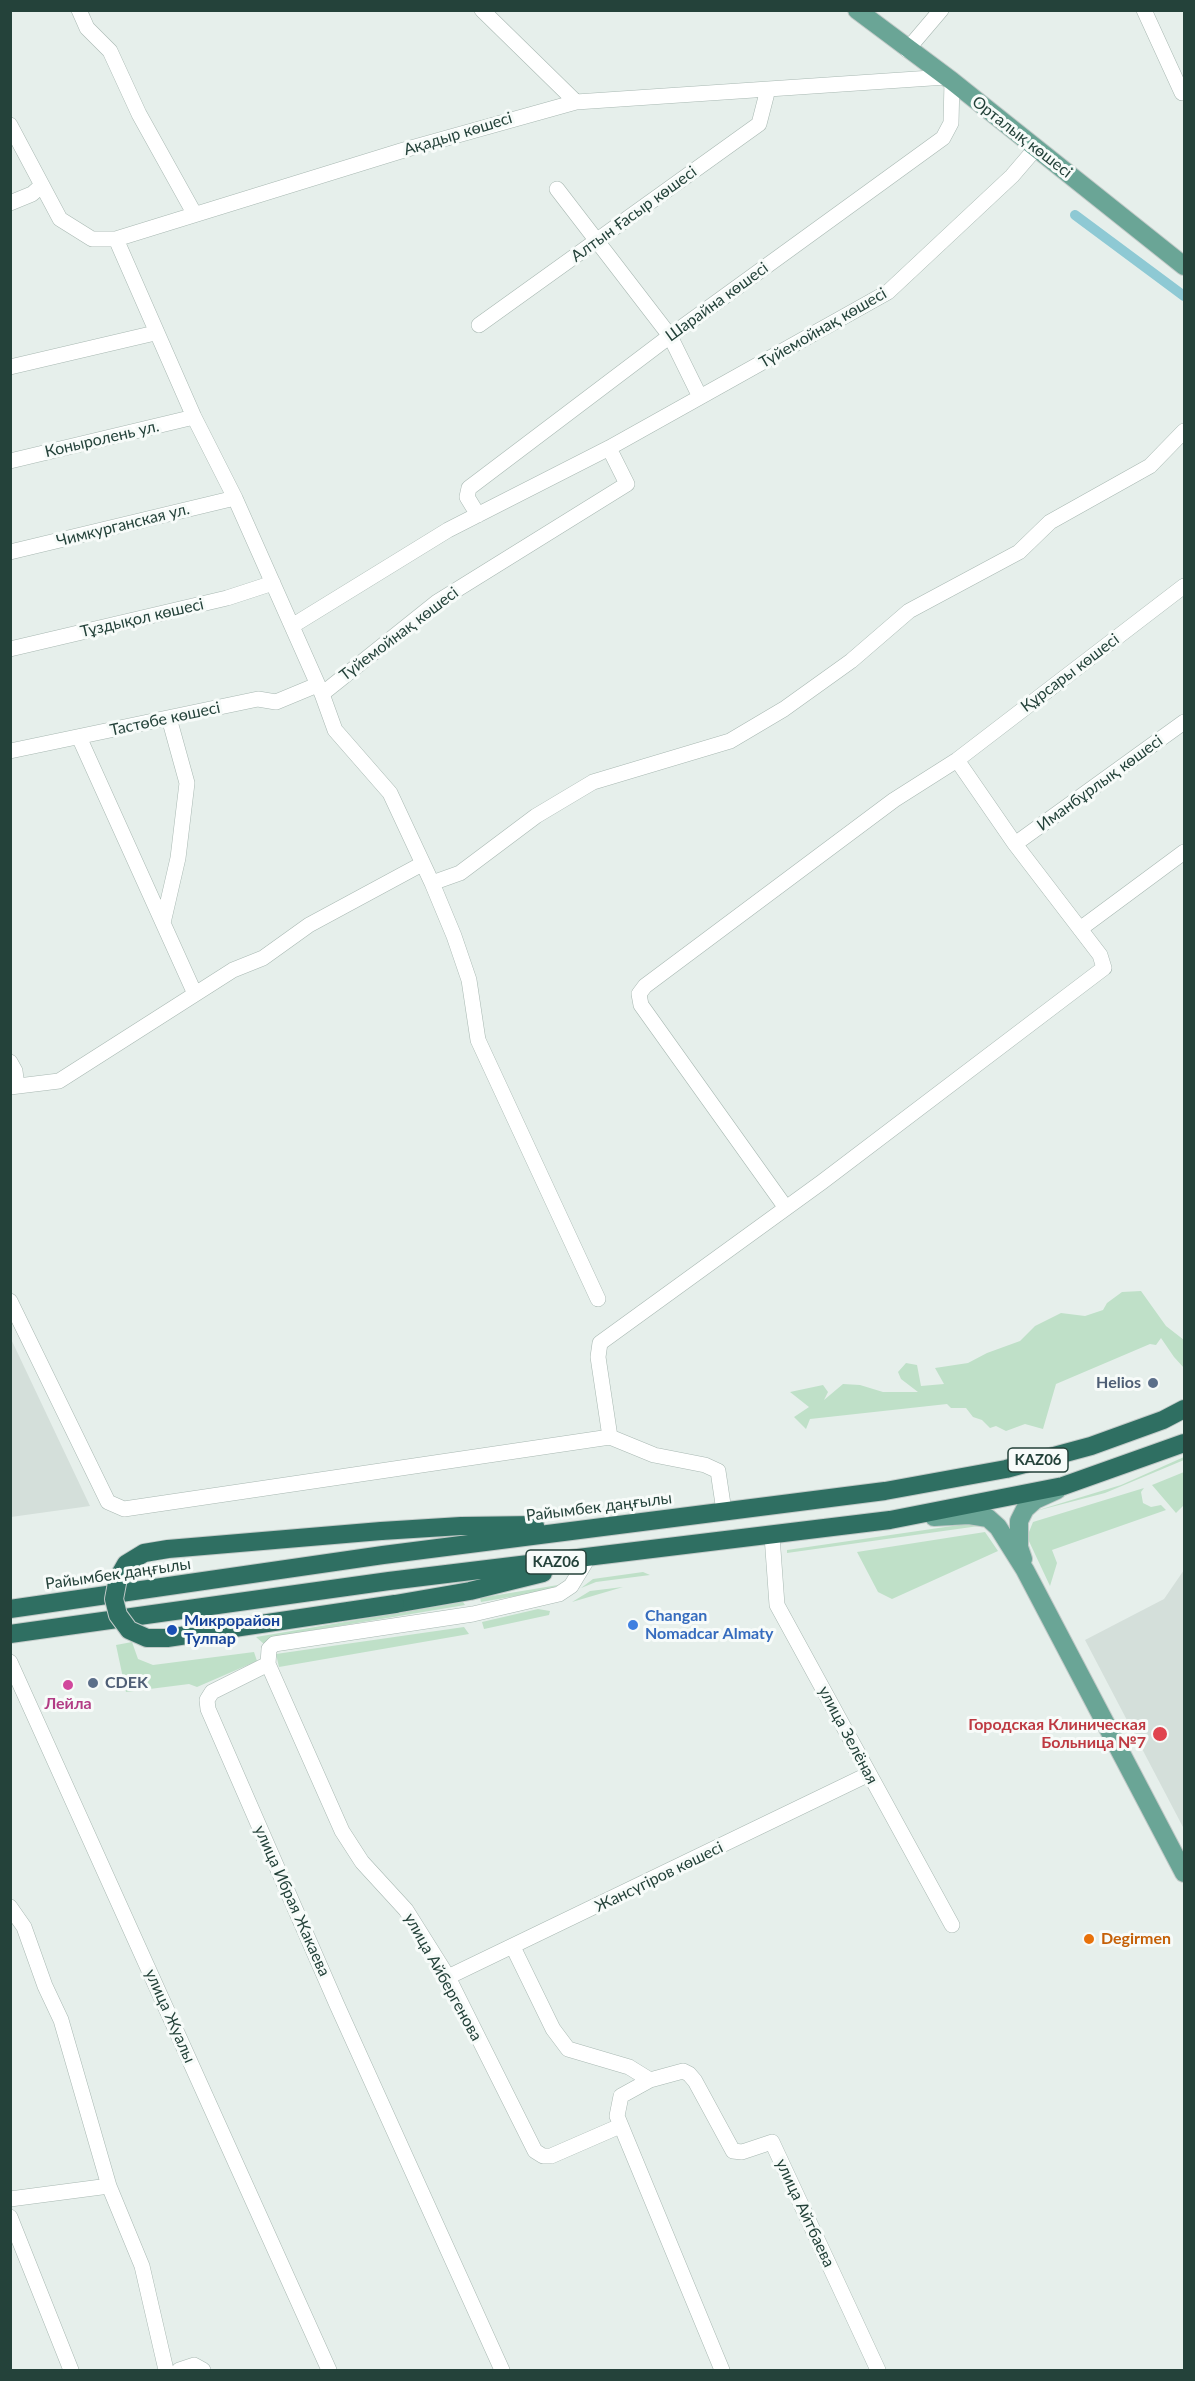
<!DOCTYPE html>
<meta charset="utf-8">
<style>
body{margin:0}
#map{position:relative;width:1195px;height:2381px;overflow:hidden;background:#e6efeb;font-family:Lato,sans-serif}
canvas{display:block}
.frame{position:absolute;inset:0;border:12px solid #24423a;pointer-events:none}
</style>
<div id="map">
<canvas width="1195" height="2381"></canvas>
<div class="frame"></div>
</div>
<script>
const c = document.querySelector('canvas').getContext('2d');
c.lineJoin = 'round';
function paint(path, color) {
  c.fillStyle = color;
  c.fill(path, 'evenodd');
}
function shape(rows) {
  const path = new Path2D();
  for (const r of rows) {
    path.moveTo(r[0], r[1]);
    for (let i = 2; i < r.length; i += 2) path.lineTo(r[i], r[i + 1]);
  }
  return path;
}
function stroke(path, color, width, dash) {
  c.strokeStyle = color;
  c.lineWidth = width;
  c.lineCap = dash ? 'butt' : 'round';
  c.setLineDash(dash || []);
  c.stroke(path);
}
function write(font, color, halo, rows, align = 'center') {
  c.font = font + ' Lato,sans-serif';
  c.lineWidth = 6;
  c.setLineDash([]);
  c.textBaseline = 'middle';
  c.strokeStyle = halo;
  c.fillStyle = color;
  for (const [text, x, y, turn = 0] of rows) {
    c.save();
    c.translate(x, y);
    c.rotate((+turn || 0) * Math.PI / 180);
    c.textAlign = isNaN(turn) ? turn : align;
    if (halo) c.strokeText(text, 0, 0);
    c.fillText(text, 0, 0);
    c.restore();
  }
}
paint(shape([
 [11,1339,90,1506,11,1517],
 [1184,1570,1184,1829,1085,1640,1164,1599]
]), '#d4dfda');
paint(shape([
 [1141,1291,1166,1326,1184,1340,1184,1368,1174,1357,1161,1338,1156,1345,1150,1344,1056,1384,1043,1429,1025,1424,1006,1431,996,1426,990,1428,982,1420,973,1417,966,1408,951,1408,947,1404,810,1419,806,1429,794,1417,809,1407,790,1392,823,1385,828,1392,824,1400,843,1384,860,1385,883,1392,918,1392,901,1379,898,1372,906,1363,917,1365,921,1386,944,1384,935,1368,968,1363,987,1353,1020,1341,1035,1326,1061,1313,1085,1316,1103,1310,1107,1303,1122,1292],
 [1184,1457,1184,1460,1105,1493,1032,1512,1121,1485],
 [1184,1472,1184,1505,1176,1513,1152,1485],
 [1144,1488,1141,1492,1143,1503,1151,1507,1161,1505,1166,1510,1052,1550,1057,1563,1050,1586,1027,1537,1033,1522],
 [973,1523,986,1525,787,1553,787,1550],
 [985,1532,998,1551,892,1599,878,1592,857,1552],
 [643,1572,650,1575,596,1582,581,1588,593,1579],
 [558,1585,550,1590,481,1602,480,1598],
 [623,1587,572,1602,590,1591],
 [463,1602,465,1605,273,1637,264,1644,256,1637],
 [538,1609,550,1611,549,1615,484,1629,482,1622],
 [464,1627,469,1634,279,1667,276,1654],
 [132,1642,138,1659,153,1665,254,1652,257,1661,197,1687,189,1684,126,1692,116,1645]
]), '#bfe0c8');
stroke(shape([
 [1075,215,1184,296]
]), '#8ec9d4', 10);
const minor = shape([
 [79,10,87,28,110,51,139,114,194,213],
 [482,10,576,102],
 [1144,10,1182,93,1184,92],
 [907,50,941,10],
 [10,125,60,219,92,239,116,239,404,150,576,102,946,77],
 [557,189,670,336,700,397],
 [10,203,32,194,41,186],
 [116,239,194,417,235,498,322,694,335,730,390,793,432,883,454,936,469,980,478,1040,598,1299],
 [479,325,759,124,768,89],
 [10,367,155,333],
 [10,461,194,417],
 [478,515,467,497,469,488,670,336,943,138,951,123,952,81],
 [10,552,235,498],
 [292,626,448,530,609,448,888,292,1012,176,1036,148],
 [10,649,227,598,273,583],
 [322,694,437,602,627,484,609,448],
 [79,737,195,994],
 [10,751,258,699,276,702,317,685],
 [1015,844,1184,722],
 [432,883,460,873,536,816,593,782,730,741,784,709,851,661,909,611,1019,552,1050,522,1150,466,1184,431],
 [163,923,178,858,187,783,169,718],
 [1080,929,1184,852],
 [10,1062,15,1071,17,1086],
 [10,1087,59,1081,233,970,263,958,309,925,422,864],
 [786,1208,641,1005,639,994,645,986,894,800,957,760,1184,586],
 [10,1301,108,1502,124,1509,610,1437,654,1455,705,1465,718,1471,724,1511],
 [610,1437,598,1357,600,1343,822,1182,1104,968,1100,955,1015,844,957,760],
 [772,1536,777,1605,952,1925],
 [10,1662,329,2370],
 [268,1664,342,1831,362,1862,406,1910,448,1977,535,2151,543,2156,551,2156,620,2126],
 [10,1907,24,1927,45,1986,61,2020,109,2186,142,2266,166,2370],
 [513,1947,553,2029,568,2049,629,2067,650,2080],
 [448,1977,869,1774],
 [10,2199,109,2186],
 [10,2217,71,2370],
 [179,2370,194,2365,203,2370],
 [502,2370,337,2005,208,1709,207,1700,212,1692,268,1664,269,1649,274,1644,473,1614,559,1594,571,1586,585,1563],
 [722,2370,617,2116,621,2096,650,2080,683,2071,689,2074,695,2081,733,2151,742,2152,772,2142,878,2370]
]);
const major = shape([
 [857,10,952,81,1184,266],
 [934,1517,969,1515,988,1518,998,1527,1025,1570,1184,1873],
 [1023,1559,1019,1547,1019,1521,1025,1509,1035,1500,1057,1490]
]);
const highway = shape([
 [381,1531,461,1526,535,1525],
 [395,1604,470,1591,543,1573],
 [10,1609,383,1555,885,1491,1006,1469,1091,1446,1163,1420,1184,1409],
 [10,1634,389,1581,890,1520,1063,1486,1184,1443]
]);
stroke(minor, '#a8b8b2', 16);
stroke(major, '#c2cac8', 20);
stroke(highway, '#c2cac8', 20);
stroke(minor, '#fff', 15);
stroke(major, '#6aa596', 18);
stroke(highway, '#2f6f62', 18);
const highwayBridge = shape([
 [381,1531,168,1549,144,1553,126,1564,118,1578,114,1599,118,1615,129,1630,147,1638,167,1638,395,1604]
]);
stroke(highwayBridge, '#c2cac8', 20, []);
stroke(highwayBridge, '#2f6f62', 18);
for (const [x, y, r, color] of [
 [1153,1383,6,"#5c6f8a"],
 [633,1625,6,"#3f7fe0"],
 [172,1630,6,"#1a4fb4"],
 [93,1683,6,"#5c6f8a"],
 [68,1685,6,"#d1479c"],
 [1160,1734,8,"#e0444e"],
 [1089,1939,6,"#e8710a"]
]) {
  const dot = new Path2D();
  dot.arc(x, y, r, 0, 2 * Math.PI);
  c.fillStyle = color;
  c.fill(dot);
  stroke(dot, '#f7fbf9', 2);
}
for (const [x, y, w] of [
 [1038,1460,60],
 [556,1562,60]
]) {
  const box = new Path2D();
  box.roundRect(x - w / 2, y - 12, w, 24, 4.5);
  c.fillStyle = '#f7fbf9';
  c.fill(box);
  stroke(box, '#24423a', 1.5);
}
write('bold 15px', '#24423a', null, [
 ["KАZ06",1038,1460],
 ["KАZ06",556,1562]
]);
write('16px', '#24423a', '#f7fbf9', [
 ["Ақадыр көшесі",458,134,-17],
 ["Орталық көшесі",1022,137,38],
 ["Алтын Ғасыр көшесі",634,214,-36],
 ["Шарайна көшесі",717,302,-36],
 ["Түйемойнақ көшесі",823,328,-30],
 ["Коныролень ул.",102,439,-13],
 ["Чимкурганская ул.",123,525,-14],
 ["Тұздықол көшесі",142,618,-13],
 ["Түйемойнақ көшесі",399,634,-37],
 ["Құрсары көшесі",1070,673,-37],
 ["Тастөбе көшесі",165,719,-12],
 ["Иманбұрлық көшесі",1100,783,-36],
 ["Райымбек даңғылы",599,1507,-7],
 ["Райымбек даңғылы",118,1574,-8],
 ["улица Зелёная",848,1735,62],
 ["Жансүгіров көшесі",659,1877,-26],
 ["улица Ибрая Жакаева",292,1901,66],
 ["улица Айбергенова",443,1977,61],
 ["улица Жуалы",170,2016,66],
 ["улица Айтбаева",805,2213,65]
]);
write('bold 16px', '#4e5e75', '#f7fbf9', [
 ["Helios",1141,1383],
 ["CDEK",105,1683,"left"]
], 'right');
write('bold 16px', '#366cbe', '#f7fbf9', [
 ["Changan",645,1616],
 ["Nomadcar Almaty",645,1634]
], 'left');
write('bold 16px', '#164399', '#f7fbf9', [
 ["Микрорайон",184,1621],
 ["Тулпар",184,1639]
], 'left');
write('bold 16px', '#b23c85', '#f7fbf9', [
 ["Лейла",68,1704]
]);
write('bold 16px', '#be3a42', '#f7fbf9', [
 ["Городская Клиническая",1146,1725],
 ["Больница №7",1146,1743]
], 'right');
write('bold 16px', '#c56008', '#f7fbf9', [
 ["Degirmen",1101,1939]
], 'left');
</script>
